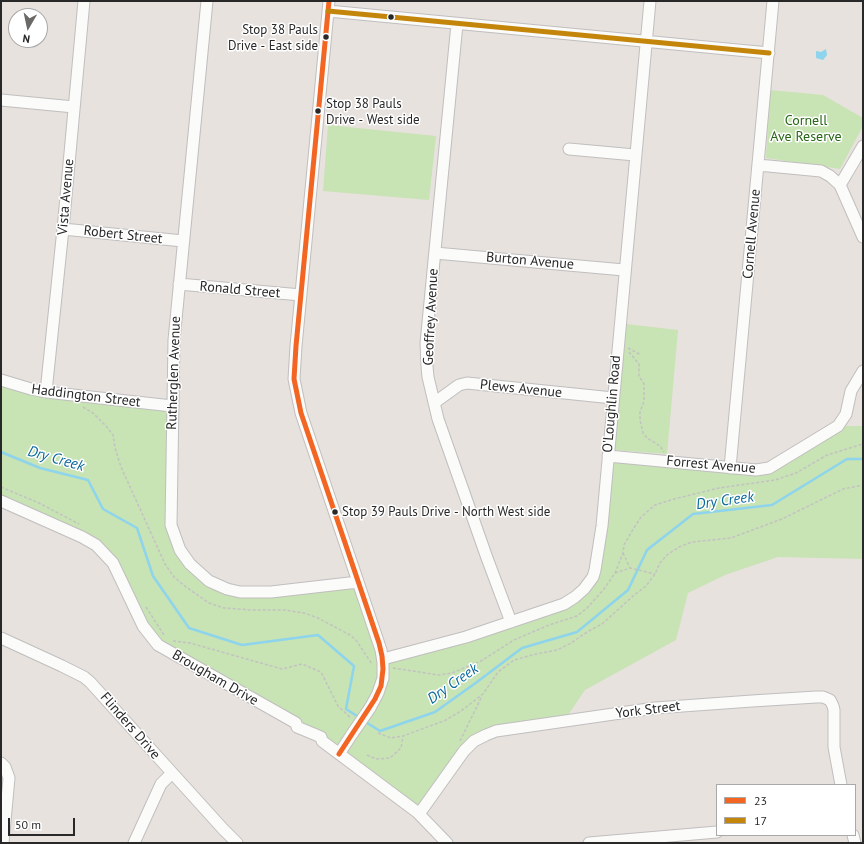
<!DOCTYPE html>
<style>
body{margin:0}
#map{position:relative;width:864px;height:844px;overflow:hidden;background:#e7e2dd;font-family:"PT Sans",sans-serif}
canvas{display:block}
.frame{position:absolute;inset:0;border:2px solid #282828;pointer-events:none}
.legend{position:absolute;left:716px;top:784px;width:140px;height:52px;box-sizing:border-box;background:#fff;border:1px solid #a9a9a9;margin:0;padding:5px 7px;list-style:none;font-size:12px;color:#282828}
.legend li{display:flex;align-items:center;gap:8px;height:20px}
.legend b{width:20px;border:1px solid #a9a9a9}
.north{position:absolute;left:8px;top:8px;width:40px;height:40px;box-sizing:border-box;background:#fff;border:1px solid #a9a9a9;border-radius:50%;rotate:189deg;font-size:11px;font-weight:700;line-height:16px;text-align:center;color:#282828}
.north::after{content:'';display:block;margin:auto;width:14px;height:18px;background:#6b6967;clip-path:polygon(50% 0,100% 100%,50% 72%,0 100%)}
.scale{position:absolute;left:8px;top:818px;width:67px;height:18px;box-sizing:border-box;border:2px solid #282828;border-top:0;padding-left:5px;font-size:12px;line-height:14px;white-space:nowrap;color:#282828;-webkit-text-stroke:3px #fff;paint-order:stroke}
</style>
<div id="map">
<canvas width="864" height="844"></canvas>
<div class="frame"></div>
<ul class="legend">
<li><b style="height:5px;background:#f26522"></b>23</li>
<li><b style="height:5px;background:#c3860a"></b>17</li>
</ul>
<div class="north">N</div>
<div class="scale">50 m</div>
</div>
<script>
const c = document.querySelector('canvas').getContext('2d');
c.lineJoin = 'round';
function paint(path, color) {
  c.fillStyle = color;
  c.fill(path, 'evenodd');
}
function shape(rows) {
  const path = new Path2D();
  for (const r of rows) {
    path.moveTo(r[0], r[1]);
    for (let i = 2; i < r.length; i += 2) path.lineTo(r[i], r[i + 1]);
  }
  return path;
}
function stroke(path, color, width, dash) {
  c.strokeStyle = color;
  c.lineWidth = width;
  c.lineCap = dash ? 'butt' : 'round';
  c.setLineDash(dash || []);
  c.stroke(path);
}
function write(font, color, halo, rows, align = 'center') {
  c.font = font + ' "PT Sans",sans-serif';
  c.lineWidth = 3;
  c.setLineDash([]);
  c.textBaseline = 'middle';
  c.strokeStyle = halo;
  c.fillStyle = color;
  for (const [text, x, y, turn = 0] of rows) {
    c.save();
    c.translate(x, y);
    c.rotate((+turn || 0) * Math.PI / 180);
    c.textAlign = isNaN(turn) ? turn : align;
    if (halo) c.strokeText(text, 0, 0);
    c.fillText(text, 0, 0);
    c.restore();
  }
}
paint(shape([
 [770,90,823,95,863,118,863,126,840,169,766,158],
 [328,125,436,136,429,200,323,191],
 [626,324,678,330,667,454,614,450],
 [1,380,172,406,171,521,193,568,238,591,358,582,383,662,568,602,588,585,608,456,761,470,838,426,863,426,863,559,778,557,725,575,688,593,676,640,585,690,564,721,496,731,471,743,419,814,322,741,163,648,102,550,1,501]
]), '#c8e3b4');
paint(shape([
 [826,49,827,55,823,60,816,58,816,51,821,52]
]), '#8dd4ec');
stroke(shape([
 [1,452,40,468,88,480,103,509,137,528,153,576,189,628,242,645,318,635,354,666,346,709,360,718],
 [364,721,380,731,435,712,477,682,522,648,577,632,628,590,647,550,693,514,772,505,847,459,863,459]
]), '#8dd4ec', 2.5);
const minor = shape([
 [207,1,174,340,171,525,180,550,190,564,209,581,227,589,240,592,271,592,358,582],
 [329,1,296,346,294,379,301,413,381,650,383,662,383,678,378,693,370,708],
 [328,11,769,53],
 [457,24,426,343,427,366,428,377,438,419,487,558,511,622],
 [1,100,74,107],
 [863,146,840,185,863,237],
 [569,149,635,155],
 [758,165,821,171,830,176,840,185],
 [63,229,183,241],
 [435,253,624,270],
 [179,284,301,295],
 [1,380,31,389,46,392,172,406],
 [46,392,63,229,84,1],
 [434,403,459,385,467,383,613,398],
 [608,456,756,470,769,468,838,426,846,414,851,391,863,371],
 [730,468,773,1],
 [1,501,82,537,96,545,113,563,143,626,158,645,296,723,297,727,321,737,322,741,417,812,447,843],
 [1,638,62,666,84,677,90,682,223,829,237,843],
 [383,659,466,637,564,604,575,597,584,589,593,577,595,570,602,526,650,1],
 [339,754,352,734],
 [1,763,5,767,9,778,3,843],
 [419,814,464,751,474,741,486,735,496,731,655,708,752,701,816,697,823,697,830,700,833,706,834,710,834,747,841,785],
 [853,835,855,843],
 [134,843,161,784,172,773],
 [589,843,717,832]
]);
stroke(minor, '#c0bebf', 13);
stroke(shape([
 [628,348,641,355],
 [629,352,639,364,639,376,644,384,644,401,640,412,640,420,643,433,647,438,660,446,664,452],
 [83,407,93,413,106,426,113,435,115,448,121,467,165,564,174,577,186,587,209,603,224,608,252,610,285,610,304,613,318,618,350,635,356,640,372,664],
 [1,487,39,503,79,524],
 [623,553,630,568],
 [615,573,630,568,655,574],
 [146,607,164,635],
 [173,641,190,643,282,669,302,664,321,672,338,706,351,718],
 [393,668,438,675,452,673,481,661,514,640,549,625,577,616,587,608,604,589,615,573,623,553,624,545,632,531,641,517,655,505,674,499,719,488,775,480,796,473,827,455,863,444],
 [378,733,391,738,403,736,446,720,461,711,483,694,498,672,514,660,536,654,557,650,571,643,587,632,602,624,633,596,646,586,655,574,660,563,667,555,679,547,692,542,731,538,782,519,843,489,863,485],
 [460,741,482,696],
 [367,755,376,759,390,758,401,748,403,736]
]), '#c3c2c2', 1.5, [3, 2]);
stroke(minor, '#fbfbfa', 11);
const minorBridge = shape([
 [352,734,370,708]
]);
stroke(minorBridge, '#c0bebf', 13, []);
stroke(minorBridge, '#fbfbfa', 11);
stroke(shape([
 [329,1,296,346,294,379,301,413,379,643,382,656,383,669,381,686,375,699,339,754]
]), '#f26522', 5);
stroke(shape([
 [328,11,769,53]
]), '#c3860a', 5);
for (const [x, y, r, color] of [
 [391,17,3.5,"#282828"],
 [326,37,3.5,"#282828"],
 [318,111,3.5,"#282828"],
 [335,512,3.5,"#282828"]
]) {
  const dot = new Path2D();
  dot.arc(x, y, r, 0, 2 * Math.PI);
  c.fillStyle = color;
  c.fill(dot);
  stroke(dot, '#fff', 1.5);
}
write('13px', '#282828', '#fff', [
 ["Stop 38 Pauls",318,30,"right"],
 ["Drive - East side",318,46,"right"],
 ["Stop 38 Pauls",326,104],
 ["Drive - West side",326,120],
 ["Stop 39 Pauls Drive - North West side",342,512]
], 'left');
write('14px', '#286617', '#fff', [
 ["Cornell",806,121],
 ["Ave Reserve",806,137]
]);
write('14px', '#282828', '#fff', [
 ["Vista Avenue",66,197,-85],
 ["Cornell Avenue",752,234,-85],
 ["Robert Street",123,235,6],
 ["Burton Avenue",530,261,5],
 ["Ronald Street",240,290,5],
 ["Geoffrey Avenue",431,317,-87],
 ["Rutherglen Avenue",174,373,-88],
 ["Plews Avenue",521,389,6],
 ["Haddington Street",86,396,7],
 ["O'Loughlin Road",612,404,-85],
 ["Forrest Avenue",711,465,5],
 ["Brougham Drive",215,678,30],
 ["York Street",648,710,-7],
 ["Flinders Drive",130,726,49]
]);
write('italic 15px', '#09699b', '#fff', [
 ["Dry Creek",56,459,16],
 ["Dry Creek",725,501,-8],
 ["Dry Creek",453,684,-35]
]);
</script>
